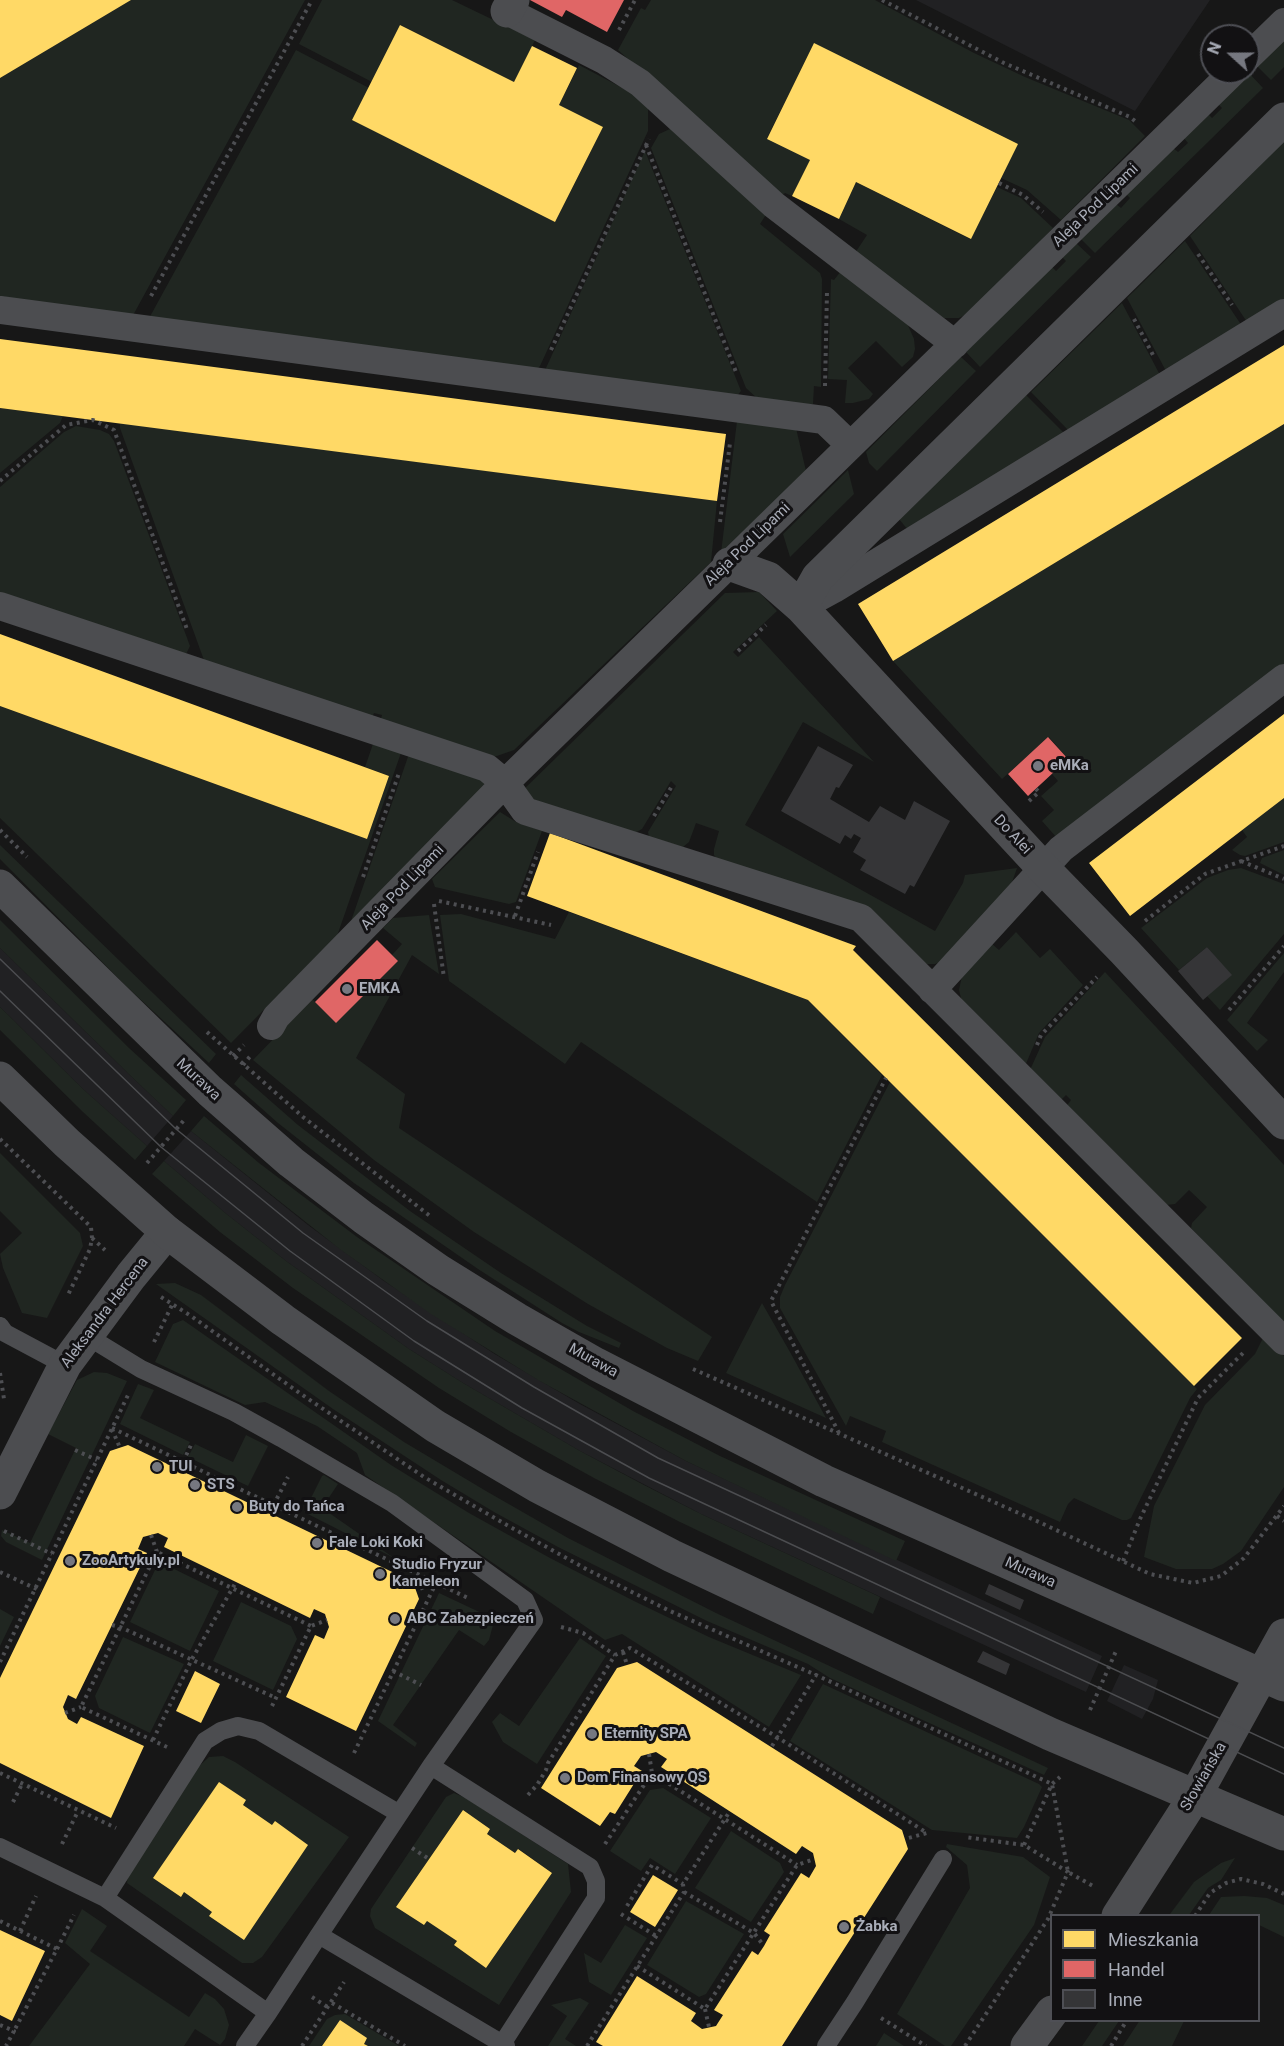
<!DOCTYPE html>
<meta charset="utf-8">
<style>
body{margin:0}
#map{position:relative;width:1284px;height:2046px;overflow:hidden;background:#171717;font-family:Roboto,sans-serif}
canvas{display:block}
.legend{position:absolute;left:1050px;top:1914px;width:210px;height:108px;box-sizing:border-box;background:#121113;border:2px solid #4e4f55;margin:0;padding:8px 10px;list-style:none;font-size:18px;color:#a9adb8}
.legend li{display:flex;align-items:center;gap:12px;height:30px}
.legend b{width:30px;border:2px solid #4e4f55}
.north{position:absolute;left:1200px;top:24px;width:60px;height:60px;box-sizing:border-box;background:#121113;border:2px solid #4e4f55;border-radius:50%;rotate:291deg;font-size:16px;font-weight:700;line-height:24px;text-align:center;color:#a9adb8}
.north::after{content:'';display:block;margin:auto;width:21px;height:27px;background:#767880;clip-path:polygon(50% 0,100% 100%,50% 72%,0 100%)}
</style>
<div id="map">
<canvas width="1284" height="2046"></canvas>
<ul class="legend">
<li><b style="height:16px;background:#ffd966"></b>Mieszkania</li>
<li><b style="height:16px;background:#e06666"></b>Handel</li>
<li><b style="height:16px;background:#353537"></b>Inne</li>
</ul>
<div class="north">N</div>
</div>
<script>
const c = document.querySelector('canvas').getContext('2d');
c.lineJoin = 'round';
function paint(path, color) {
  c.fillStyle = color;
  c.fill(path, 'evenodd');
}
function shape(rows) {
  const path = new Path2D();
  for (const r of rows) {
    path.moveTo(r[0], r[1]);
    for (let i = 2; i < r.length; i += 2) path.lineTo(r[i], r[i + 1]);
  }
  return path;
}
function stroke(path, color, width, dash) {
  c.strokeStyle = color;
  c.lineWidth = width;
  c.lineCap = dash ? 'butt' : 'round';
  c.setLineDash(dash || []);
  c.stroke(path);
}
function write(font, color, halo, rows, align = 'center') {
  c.font = font + ' Roboto,sans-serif';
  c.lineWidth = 6;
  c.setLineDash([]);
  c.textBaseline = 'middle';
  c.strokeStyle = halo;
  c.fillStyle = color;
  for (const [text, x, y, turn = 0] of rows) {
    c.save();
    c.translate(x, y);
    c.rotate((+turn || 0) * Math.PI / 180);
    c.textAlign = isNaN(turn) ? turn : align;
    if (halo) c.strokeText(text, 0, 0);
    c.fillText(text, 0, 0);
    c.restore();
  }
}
paint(shape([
 [916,0,1210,0,1135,111],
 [0,948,136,1081,173,1116,147,1146,84,1090,0,1007],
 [191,1131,308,1225,384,1281,493,1353,578,1403,686,1461,1102,1656,1086,1692,701,1514,580,1451,463,1383,409,1349,286,1261,224,1212,164,1161],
 [1124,1665,1158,1680,1153,1699,1142,1719,1107,1701]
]), '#212123');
paint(shape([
 [131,0,305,0,131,319,0,296,0,78],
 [322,0,452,0,535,40,514,82,401,25,372,82,299,44],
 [651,0,875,0,974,53,1025,77,1129,120,1145,136,1061,220,1027,190,1001,178,1017,145,814,44,767,138,810,160,792,196,785,193,781,196,618,50,641,8,645,10],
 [1284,39,1284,67,1271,80,1257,66],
 [296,50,369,88,353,120,555,222,603,127,559,105,579,65,632,93,648,107,648,131,540,366,534,373,147,322],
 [1249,73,1263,88,1095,253,1081,239,1116,204,1121,208,1130,198,1126,194,1173,148,1178,152,1188,143,1183,137,1208,114,1212,118,1222,108,1218,104],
 [672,128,767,213,760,224,820,273,822,279,821,387,814,386,813,404,796,407,759,400,746,388,651,148,659,134],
 [1284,141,1284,300,1247,322,1190,236],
 [645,151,741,391,735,398,548,374,546,368],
 [856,182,970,239,997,187,1021,198,1053,228,967,314,959,318,944,318,855,253,867,235,839,219],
 [1185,241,1242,326,1166,371,1127,298],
 [1076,243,1091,257,980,367,966,352,1052,267,1056,271,1066,261,1062,257],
 [841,271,907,323,914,339,915,349,913,357,902,367,876,341,848,368,873,394,869,399,853,403,845,403,847,380,828,379,831,279,834,280],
 [1122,303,1160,375,1068,430,1031,392],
 [961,357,976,371,877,471,869,463,866,452],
 [1026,395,1064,433,908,530,899,519],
 [0,408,63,416,60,423,0,473],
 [737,421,796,428,806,471,721,553],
 [120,423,717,501,711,562,514,750,491,758,380,722,382,715,374,713,372,718,205,663,120,428],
 [1284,424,1284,664,1057,838,1042,821,1054,810,1041,796,1058,781,1052,774,1068,759,1049,737,1002,779,893,661],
 [76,426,100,430,109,434,114,441,190,646,185,656,0,594,0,487,64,432],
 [848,470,854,494,790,557,783,534],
 [759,592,777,611,733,652,738,657,759,637,874,762,803,722,745,825,935,931,963,883,965,875,1017,868,1010,888,943,961,935,964,927,964,717,860,714,855,714,849,719,831,696,823,689,842,683,847,649,837,648,832,676,786,671,781,642,829,633,834,594,826,520,793,725,593],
 [0,706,367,839,389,776,365,767,374,741,402,750,337,936,231,1043,0,818],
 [409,754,483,778,487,786,351,921],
 [1284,798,1284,842,1245,856,1240,855,1232,850,1247,837,1242,830],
 [500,812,516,822,542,831,516,902,509,904,435,887,432,879],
 [0,845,216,1054,209,1063,126,986,0,859],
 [1284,850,1284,875,1260,863,1262,858],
 [1241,868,1284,884,1284,934,1220,1010,1207,996,1231,975,1207,947,1179,970,1141,928,1207,878,1228,870],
 [569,912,808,1000,882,1075,817,1202,581,1042,565,1064,449,981,440,915,461,914,555,939],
 [429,915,439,974,412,955,356,1058,405,1094,399,1128,712,1337,698,1361,667,1348,588,1304,474,1232,374,1160,253,1060,312,999,336,1022,398,961,392,955,402,944,383,928,393,918],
 [0,920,129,1048,186,1100,173,1116,136,1081,0,948],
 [1016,932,1040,958,1050,949,1083,985,1039,1033,1025,1066,962,1002,959,990,962,976,991,943,999,950],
 [1284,953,1284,972,1247,1023,1268,1040,1257,1051,1227,1020],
 [1105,972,1284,1165,1284,1326,1191,1228,1192,1223,1207,1207,1189,1190,1175,1204,1166,1205,1065,1108,1071,1100,1066,1095,1059,1102,1029,1072,1045,1037],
 [0,1007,84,1090,147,1146,135,1160,83,1112,0,1030],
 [241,1075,298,1125,410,1211,501,1273,587,1326,621,1343,619,1348,579,1332,562,1323,478,1269,354,1183,278,1123,234,1084],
 [890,1082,1197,1389,1190,1398,1131,1518,1127,1520,1122,1520,1074,1498,1068,1504,1060,1522,882,1442,886,1431,850,1416,846,1426,780,1308,780,1297,785,1285],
 [204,1116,259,1163,357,1237,495,1331,633,1411,720,1456,905,1541,896,1561,686,1461,538,1380,431,1314,341,1250,191,1131],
 [0,1153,80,1233,83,1246,47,1318,22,1313,3,1268,0,1254,22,1233,0,1211],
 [164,1161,224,1212,286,1261,409,1349,463,1383,580,1451,644,1485,701,1514,880,1597,873,1614,680,1522,594,1478,511,1432,439,1388,293,1288,220,1232,152,1174],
 [175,1283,201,1295,329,1391,404,1442,486,1491,568,1538,716,1613,1048,1768,1044,1775,830,1678,808,1664,707,1621,558,1547,494,1512,441,1480,333,1409,156,1284],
 [762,1303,790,1352,826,1418,726,1373],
 [183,1320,391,1465,469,1513,550,1558,634,1601,709,1637,801,1675,769,1727,622,1634,605,1640,365,1475,357,1453,317,1426,265,1402,245,1405,155,1362,173,1324],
 [1264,1336,1284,1356,1284,1487,1241,1551,1223,1564,1212,1569,1176,1569,1144,1557,1154,1506,1205,1405,1255,1354],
 [94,1372,107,1373,127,1381,42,1560,6,1542,1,1536,2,1530,30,1543,76,1448,48,1434,77,1380],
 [138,1384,154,1390,140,1418,190,1442,183,1455,120,1424],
 [246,1435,268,1446,248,1486,188,1457,195,1444,233,1462],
 [324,1475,338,1484,322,1508,394,1558,304,1512,322,1476],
 [168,1566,219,1591,190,1651,130,1622,155,1570],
 [439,1593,490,1617,492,1619,493,1625,489,1640,484,1646,459,1630,393,1725,417,1743,415,1747,378,1721],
 [241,1602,291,1626,297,1639,273,1690,213,1661],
 [0,1609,14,1617,0,1646],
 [123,1637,184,1664,150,1733,99,1708,95,1696],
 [580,1638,606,1656,537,1764,503,1742,492,1722,500,1713,519,1726],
 [823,1684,1039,1784,1042,1787,1024,1827,1017,1838,932,1830,790,1741],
 [223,1756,235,1762,349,1837,262,1957,253,1963,242,1963,127,1883,128,1875,197,1768,209,1757],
 [663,1788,711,1818,675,1874,650,1858,641,1871,610,1851,650,1790],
 [454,1793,466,1798,568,1864,571,1892,499,2005,375,1928,370,1916,371,1909,446,1797],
 [463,1810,490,1829,487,1834,515,1853,519,1849,552,1873,486,1968,454,1945,457,1941,427,1921,424,1925,397,1906],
 [731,1831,780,1863,784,1872,751,1922,695,1888],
 [947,1844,1023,1857,1050,1877,1034,1925,951,2046,945,2046,897,2014,970,1888,967,1865,946,1847],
 [1235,1858,1221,1880,1208,1888,1189,1915,1170,1914,1194,1882,1221,1863],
 [1244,1896,1267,1898,1284,1905,1284,1937,1259,1925,1258,1916,1209,1915,1221,1897],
 [686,1901,744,1934,706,1994,699,1997,647,1965],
 [82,1909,107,1926,90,1951,189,2017,205,1993,215,1999,224,2009,229,2025,225,2039,220,2045,195,2029,184,2046,29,2046,90,1964,65,1943],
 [625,1925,647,1938,611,1995,589,1982,584,1953,601,1963],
 [580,1998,589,2003,565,2039,576,2046,548,2046,567,2016,551,2005],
 [345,2014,399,2046,368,2046,364,2044,367,2038,340,2020,322,2046,309,2046,327,2019,335,2015],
 [1140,2020,1184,2020,1184,2021,1172,2046,1123,2046],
 [1099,2021,1119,2021,1102,2046,1082,2046],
 [884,2033,904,2046,876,2046]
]), '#202621');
paint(shape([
 [0,0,131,0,0,78],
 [400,25,514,82,532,46,577,68,559,105,603,127,555,222,352,120],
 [814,43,1018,144,971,239,856,182,839,219,792,196,810,160,767,139],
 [0,339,726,434,717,501,0,408],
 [1284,345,1284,424,893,661,858,604],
 [0,634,389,776,367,839,0,706],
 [1284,714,1284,798,1130,916,1089,863],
 [550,833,856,946,853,950,1242,1338,1194,1386,808,1000,527,896],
 [128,1445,413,1582,419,1599,356,1731,286,1697,315,1635,324,1639,329,1627,325,1614,314,1609,310,1618,236,1582,164,1547,168,1538,158,1533,143,1537,138,1549,147,1553,76,1699,68,1695,63,1707,68,1719,77,1724,81,1717,144,1746,111,1818,0,1763,0,1678,110,1451],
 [637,1662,902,1830,908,1849,782,2046,603,2046,596,2042,637,1976,696,2013,691,2021,702,2029,716,2026,723,2015,714,2010,752,1951,758,1955,764,1946,770,1935,764,1931,801,1873,809,1878,816,1866,813,1853,802,1846,796,1854,661,1767,667,1759,656,1752,641,1756,634,1766,642,1771,615,1814,610,1812,600,1826,541,1788,617,1668],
 [195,1671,220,1684,201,1723,176,1711],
 [219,1782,246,1800,243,1805,272,1825,275,1821,308,1845,244,1940,209,1916,212,1912,184,1892,181,1897,153,1878],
 [463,1810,490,1829,487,1834,515,1853,518,1849,552,1873,486,1968,454,1945,457,1941,427,1921,424,1925,396,1907],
 [653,1875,678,1890,655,1927,630,1912],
 [0,1930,45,1951,12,2021,0,2015],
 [340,2020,367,2038,364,2044,368,2046,322,2046]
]), '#ffd966');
paint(shape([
 [530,0,624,0,607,32,566,10,562,17],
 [1048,737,1068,759,1028,796,1008,774],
 [377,940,398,961,336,1023,315,1002]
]), '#e06666');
paint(shape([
 [818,746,853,765,839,788,836,787,830,799,869,822,880,806,905,820,914,801,950,821,914,887,910,885,905,894,860,870,866,860,853,852,861,838,854,834,851,839,845,835,840,844,781,811],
 [1207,947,1232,975,1203,1000,1178,971],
 [989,1584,1024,1600,1020,1610,985,1594],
 [983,1651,1010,1664,1006,1675,977,1662]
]), '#353537');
stroke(shape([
 [882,0,1004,63,1130,117,1135,121],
 [619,30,635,0],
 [646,145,736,372],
 [999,183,1023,195,1043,212],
 [1198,254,1232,305],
 [151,296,312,0],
 [1134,319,1153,355],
 [551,350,649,139],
 [825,386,827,291],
 [0,481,66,425,93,420,114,430,188,632],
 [720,522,730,443],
 [738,651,766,625],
 [1029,801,1039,792,1036,789],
 [654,816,672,786],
 [0,830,27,857],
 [1241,861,1284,879],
 [363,877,399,773],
 [439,901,551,925],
 [434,904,444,978],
 [515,916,538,852],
 [1145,921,1205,874,1284,846],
 [1229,1010,1284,946],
 [207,1032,303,1117,430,1216],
 [1037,1045,1041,1035,1097,977],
 [233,1056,244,1045],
 [243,1065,252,1054],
 [0,1139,91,1227,92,1238,90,1249,67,1297],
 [147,1163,185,1119],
 [92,1238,105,1250],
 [161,1297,191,1316,301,1394,424,1477,505,1524,588,1570,670,1611,816,1675],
 [154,1342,172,1305],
 [693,1369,1039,1522,1150,1574,1193,1583,1221,1576,1244,1558,1284,1506],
 [0,1373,4,1399],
 [112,1428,468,1598],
 [112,1429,120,1448],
 [839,1433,771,1301,886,1078],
 [75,1450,97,1460],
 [183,1462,192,1443],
 [270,1512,288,1477],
 [1277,1516,1284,1521],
 [4,1531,52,1554],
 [151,1535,157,1552],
 [1123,1561,1140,1519,1198,1398,1245,1351],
 [0,1572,41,1591],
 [112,1625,120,1627,276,1698],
 [561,1627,583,1633,615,1655],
 [623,1652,627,1665],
 [0,1662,128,1395],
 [393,1671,421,1685],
 [272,1706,311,1626,327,1620],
 [1090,1710,1116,1651],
 [65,1713,81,1707],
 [153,1740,192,1659,236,1582],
 [772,1746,816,1675,1052,1784,1068,1872,1093,1886],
 [167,1747,81,1707,157,1552,311,1626],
 [354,1753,436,1583,416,1590],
 [649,1754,652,1773],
 [0,1773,116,1828],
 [528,1795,537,1785,546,1770,548,1763,615,1655,630,1648,777,1737,927,1833,905,1839],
 [13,1802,22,1784],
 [62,1844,78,1811],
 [605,1844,652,1773,797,1865],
 [1024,1845,1052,1784,1060,1777],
 [412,1848,429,1859],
 [684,1892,754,1933,764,1946],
 [627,1906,652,1865,683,1884],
 [621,1914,656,1936],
 [1195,1916,1210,1893,1226,1883,1241,1879,1263,1884,1284,1894],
 [0,1921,57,1949,14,2031],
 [20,1931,36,1896],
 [57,1949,74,1915],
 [637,1966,705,2009,797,1865,814,1859],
 [312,1997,329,2008],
 [332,2003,405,2046],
 [705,2009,709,2027],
 [881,2018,926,2046],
 [0,2025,14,2031,6,2046],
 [302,2046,344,1982],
 [587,2046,684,1892,683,1884,730,1811],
 [965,2046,1048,1919,1068,1872,1024,1845,965,1837],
 [1111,2046,1127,2020]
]), '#4d4e52', 4, [3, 4.5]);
stroke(shape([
 [0,1326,5,1333,65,1365],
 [87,1336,141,1369,234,1412,281,1438,392,1503,525,1600,534,1620,431,1766,319,1935],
 [431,1766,590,1867,596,1881,596,1898,502,2044],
 [0,1847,105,1898,268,2013,319,1935,506,2046],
 [105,1898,205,1741,221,1731,238,1726,259,1731,398,1813],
 [245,2046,268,2013],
 [826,2046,855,2002,943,1859]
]), '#4c4d50', 18);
stroke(shape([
 [507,11,604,60,640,83,774,205,955,344],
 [1248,57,1284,22],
 [0,310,824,420,850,445],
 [0,606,487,768,505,783,525,811,861,918,1284,1341],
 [801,607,834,589,1284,313],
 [932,990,1061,849,1284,678],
 [271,1026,276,1017,505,783,1233,72]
]), '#4c4d50', 28);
stroke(shape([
 [507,11,513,0],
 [729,564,768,578,801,607,1044,869,1124,951,1284,1123],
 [801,607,818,577,1284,119],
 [0,1493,65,1365,131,1276,167,1232]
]), '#4c4d50', 33);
stroke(shape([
 [0,886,210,1091,291,1162,364,1218,438,1270,517,1319,596,1364,824,1481,1284,1685],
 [0,1078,67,1143,167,1232,283,1320,435,1426,537,1486,672,1556,1050,1734,1284,1834],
 [1118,1916,1195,1796,1284,1635],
 [1027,2046,1052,2012]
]), '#4c4d50', 33);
stroke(shape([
 [0,959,176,1129,303,1233,427,1321,534,1387,658,1458,1284,1748],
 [0,991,161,1147,290,1251,414,1341,522,1408,649,1478,1284,1774]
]), '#4c4d50', 1.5);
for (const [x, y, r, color] of [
 [1038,766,6,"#767880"],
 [347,989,6,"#767880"],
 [157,1467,6,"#767880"],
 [195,1485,6,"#767880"],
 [237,1507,6,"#767880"],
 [317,1543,6,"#767880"],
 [70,1561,6,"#767880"],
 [380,1574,6,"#767880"],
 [395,1619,6,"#767880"],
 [592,1734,6,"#767880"],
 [565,1778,6,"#767880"],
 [844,1927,6,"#767880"]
]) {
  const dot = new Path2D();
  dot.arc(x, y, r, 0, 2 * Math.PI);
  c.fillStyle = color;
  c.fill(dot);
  stroke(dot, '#121113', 2);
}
write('15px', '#a9adb8', '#121113', [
 ["Aleja Pod Lipami",1096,206,-44],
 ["Aleja Pod Lipami",748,545,-44],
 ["Do Alei",1012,835,47],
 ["Aleja Pod Lipami",403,888,-46],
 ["Murawa",198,1080,43],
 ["Aleksandra Hercena",105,1313,-53],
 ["Murawa",593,1361,29],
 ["Murawa",1030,1573,24],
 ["Słowiańska",1204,1777,-60]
]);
write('bold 15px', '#a9adb8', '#121113', [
 ["eMKa",1050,766],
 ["EMKA",359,989],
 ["TUI",169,1467],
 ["STS",207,1485],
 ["Buty do Tańca",249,1507],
 ["Fale Loki Koki",329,1543],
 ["ZooArtykuly.pl",82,1561],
 ["Studio Fryzur",392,1565],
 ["Kameleon",392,1582],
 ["ABC Zabezpieczeń",407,1619],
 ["Eternity SPA",604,1734],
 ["Dom Finansowy QS",577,1778],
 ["Żabka",856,1927]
], 'left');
</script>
